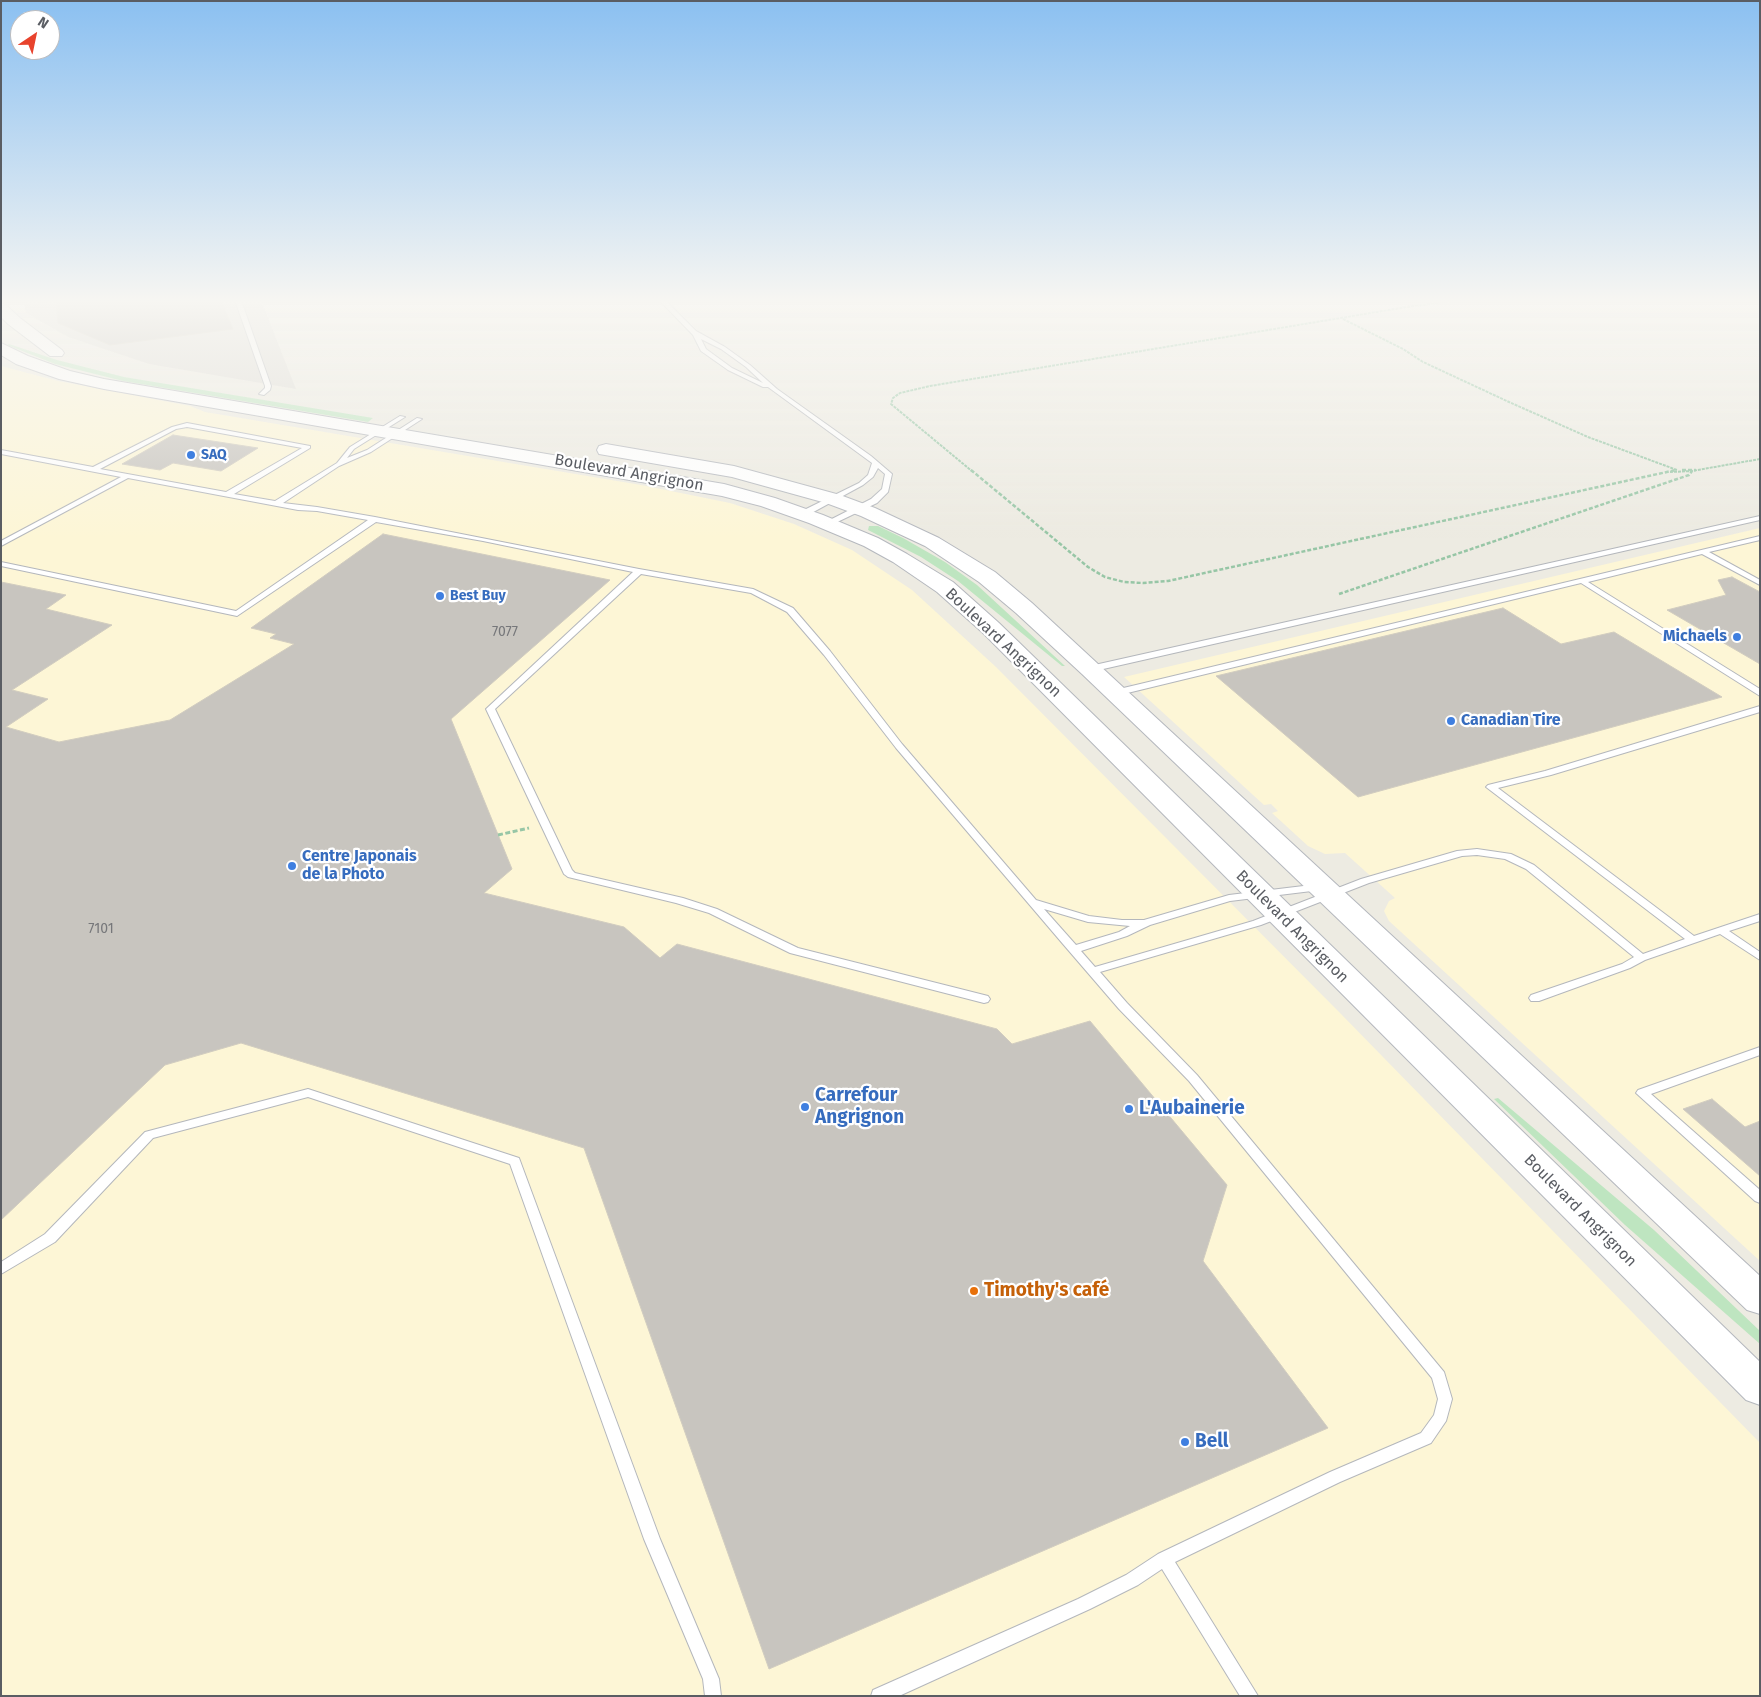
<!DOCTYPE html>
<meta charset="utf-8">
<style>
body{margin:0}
#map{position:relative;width:1761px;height:1697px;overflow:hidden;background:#edebe2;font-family:"Fira Sans",sans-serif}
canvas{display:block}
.frame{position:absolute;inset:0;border:2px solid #5a5d63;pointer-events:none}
.north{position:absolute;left:10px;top:10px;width:50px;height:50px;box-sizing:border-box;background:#fff;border:1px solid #bdbec1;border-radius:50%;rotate:34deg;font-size:14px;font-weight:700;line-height:20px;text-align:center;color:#5a5d63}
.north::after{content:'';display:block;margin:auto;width:18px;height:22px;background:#e8432d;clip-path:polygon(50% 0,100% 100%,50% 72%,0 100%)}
</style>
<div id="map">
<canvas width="1761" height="1697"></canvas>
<div class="frame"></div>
<div class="north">N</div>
</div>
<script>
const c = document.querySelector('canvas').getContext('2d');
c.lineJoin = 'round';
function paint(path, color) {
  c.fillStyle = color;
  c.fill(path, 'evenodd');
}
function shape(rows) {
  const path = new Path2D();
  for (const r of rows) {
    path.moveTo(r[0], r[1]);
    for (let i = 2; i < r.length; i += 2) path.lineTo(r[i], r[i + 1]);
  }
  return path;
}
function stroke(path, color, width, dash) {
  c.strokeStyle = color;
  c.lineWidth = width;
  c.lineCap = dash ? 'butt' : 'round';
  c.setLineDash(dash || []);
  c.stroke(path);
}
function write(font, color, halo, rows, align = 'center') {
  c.font = font + ' "Fira Sans",sans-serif';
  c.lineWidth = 4.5;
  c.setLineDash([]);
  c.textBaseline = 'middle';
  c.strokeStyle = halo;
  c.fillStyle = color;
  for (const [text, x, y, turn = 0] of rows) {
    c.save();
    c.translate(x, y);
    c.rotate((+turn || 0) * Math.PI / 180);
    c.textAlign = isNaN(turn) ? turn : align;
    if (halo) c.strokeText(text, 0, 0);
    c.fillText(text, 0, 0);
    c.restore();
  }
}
paint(shape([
 [1,366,58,381,190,406,205,412,641,485,730,503,794,524,852,550,912,590,996,667,1341,1014,1760,1443,1760,1696,1,1696],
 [1760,528,1760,1261,1389,921,1384,911,1389,901,1395,898,1345,853,1325,854,1308,846,1272,813,1278,811,1271,804,1264,805,1124,677]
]), '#fdf6d6');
paint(shape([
 [24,300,261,300,296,389,149,364,68,337,26,313]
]), '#dedcd6');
paint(shape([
 [9,344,57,360,124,377,373,418,368,422,123,381,55,364,7,345],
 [869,526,878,526,903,538,945,562,977,585,1065,666,1062,666,958,581,921,557,868,530],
 [1498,1098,1654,1230,1760,1331,1760,1344,1625,1225,1494,1099]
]), '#bee5c0');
const building = shape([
 [38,300,221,300,233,329,110,345,58,323,56,301,38,303,38,300],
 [173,435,258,448,221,471,173,463,160,470,122,464,173,435],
 [383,534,610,580,451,719,512,869,484,893,624,927,660,958,677,944,997,1029,1012,1044,1090,1021,1227,1185,1203,1261,1328,1428,769,1669,584,1148,241,1043,165,1065,1,1220,1,582,66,595,46,609,112,625,12,690,48,699,6,727,59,742,170,720,294,644,270,638,276,634,251,628,383,534],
 [1732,577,1760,592,1760,664,1667,610,1726,595,1718,580,1732,577],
 [1503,608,1561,644,1614,632,1722,697,1358,797,1216,676,1503,608],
 [1712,1099,1745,1127,1760,1121,1760,1176,1683,1109,1712,1099]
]);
paint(building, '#c8c5bf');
stroke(building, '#d2cdc0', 1);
const lane = shape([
 [235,300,241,300,271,386,270,390,264,395,259,394,265,388,265,386,235,300],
 [659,300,665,300,696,331,725,347,750,365,777,389,871,456,892,474,888,492,877,503,831,525,825,525,824,523,871,499,882,489,885,474,878,468,873,477,863,485,806,516,800,516,800,512,859,483,868,475,872,463,768,387,763,387,728,370,701,351,693,335,659,300],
 [701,339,721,349,746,367,763,383,732,368,706,349,701,339],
 [400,416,405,417,354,449,347,458,367,450,417,418,422,419,371,452,339,466,283,503,317,507,375,517,639,569,753,589,793,608,830,651,902,744,1036,900,1089,916,1122,920,1144,920,1229,895,1320,884,1325,887,1320,890,1230,901,1150,925,1127,936,1081,951,1095,967,1253,921,1361,879,1457,851,1477,849,1511,854,1534,865,1643,954,1685,939,1486,787,1488,785,1545,771,1760,706,1760,712,1551,775,1498,788,1694,936,1760,914,1760,921,1729,931,1760,952,1760,960,1720,934,1645,960,1630,968,1539,1001,1531,1001,1529,998,1531,995,1622,964,1634,957,1526,869,1505,859,1477,855,1462,856,1369,883,1261,925,1100,972,1127,1003,1197,1075,1444,1372,1452,1399,1446,1421,1431,1443,1340,1482,1175,1562,1258,1696,1240,1696,1162,1569,1138,1585,1090,1609,899,1696,871,1696,873,1690,1078,1599,1126,1575,1158,1554,1330,1472,1421,1433,1434,1415,1438,1399,1432,1378,1189,1081,1119,1009,1063,944,896,748,824,655,787,612,751,593,641,574,495,709,572,870,575,873,683,898,717,909,798,948,988,996,990,999,988,1002,984,1003,790,953,709,913,676,903,568,877,564,874,486,709,633,572,483,541,376,522,237,616,1,566,1,562,236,611,368,520,317,511,298,510,128,478,1,546,1,541,121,477,1,454,1,450,93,467,172,427,187,423,310,446,310,448,234,494,275,501,337,463,350,447,400,416],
 [187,427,302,448,226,492,100,469,176,429,187,427],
 [1044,909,1088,922,1130,926,1119,932,1076,945,1044,909],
 [1760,516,1760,520,1090,672,1086,669,1090,666,1760,516],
 [1760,536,1760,540,1709,552,1760,580,1760,585,1702,554,1588,582,1760,689,1760,696,1581,583,1115,696,1111,693,1115,690,1760,536],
 [1760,1047,1760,1055,1651,1094,1760,1190,1760,1203,1755,1201,1636,1093,1638,1090,1760,1047],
 [308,1089,519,1158,660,1539,719,1679,721,1696,705,1696,703,1679,644,1539,510,1164,308,1097,153,1138,55,1242,1,1274,1,1262,45,1234,145,1132,308,1089]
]);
const secondary = shape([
 [1,303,6,305,20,318,62,350,64,353,62,356,50,356,8,324,1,317,1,303],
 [1,343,28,356,70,371,104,379,724,484,775,498,823,515,878,538,907,554,953,582,999,623,1760,1362,1760,1405,1746,1400,983,633,937,592,893,562,864,546,809,523,761,506,722,496,104,389,59,379,16,364,1,355,1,343],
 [606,444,734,466,840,495,875,508,939,538,995,572,1032,603,1098,664,1760,1276,1760,1314,1747,1310,1082,674,1016,613,979,582,925,546,861,516,826,503,732,477,599,454,597,450,599,446,606,444]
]);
stroke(lane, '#b4b7bc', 2);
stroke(secondary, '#b5b8be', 2);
stroke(shape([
 [1343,319,1403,349,1423,362,1509,402,1588,437,1677,470],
 [973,472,891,404,893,398,900,393,930,386,1413,306,1460,300],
 [1670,472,1692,471,1760,459]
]), '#97c6a6', 2, [3, 1]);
stroke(shape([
 [971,470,1088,567,1105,577,1124,582,1143,583,1168,581,1676,470],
 [1682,470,1696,470],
 [1339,594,1689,475,1692,471]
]), '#97c6a6', 2.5, [4, 2]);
stroke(shape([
 [498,835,529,828]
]), '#97c6a6', 3, [5, 2.5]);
paint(lane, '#fff');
paint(secondary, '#fff');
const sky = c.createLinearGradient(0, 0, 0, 538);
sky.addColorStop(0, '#8bc0f1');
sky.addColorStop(0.56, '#f7f6f2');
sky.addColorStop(1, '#f7f6f200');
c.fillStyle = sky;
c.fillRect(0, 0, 1761, 538);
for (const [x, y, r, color] of [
 [191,455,5,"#3f7fe0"],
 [440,596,5,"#3f7fe0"],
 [1737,637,5,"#3f7fe0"],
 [1451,721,5,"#3f7fe0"],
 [292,866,5,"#3f7fe0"],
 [805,1107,5,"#3f7fe0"],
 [1129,1109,5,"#3f7fe0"],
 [974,1291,5,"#e8710a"],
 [1185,1442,5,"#3f7fe0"]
]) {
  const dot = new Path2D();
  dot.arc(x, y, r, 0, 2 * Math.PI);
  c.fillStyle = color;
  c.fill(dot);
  stroke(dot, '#fff', 2);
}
write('bold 14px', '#366cbe', '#fff', [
 ["SAQ",201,455],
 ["Best Buy",450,596]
], 'left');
write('14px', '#76777a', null, [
 ["7077",505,632],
 ["7101",101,929]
]);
write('16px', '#5a5d63', '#fff', [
 ["Boulevard Angrignon",629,473,10],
 ["Boulevard Angrignon",1003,643,43],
 ["Boulevard Angrignon",1292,927,45],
 ["Boulevard Angrignon",1580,1211,45]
]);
write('bold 16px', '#366cbe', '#fff', [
 ["Michaels",1727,637,"right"],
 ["Canadian Tire",1461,721],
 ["Centre Japonais",302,857],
 ["de la Photo",302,875]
], 'left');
write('bold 19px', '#366cbe', '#fff', [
 ["Carrefour",815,1096],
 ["Angrignon",815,1118],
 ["L'Aubainerie",1139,1109],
 ["Bell",1195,1442]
], 'left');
write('bold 19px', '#c56008', '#fff', [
 ["Timothy's café",984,1291]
], 'left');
</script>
